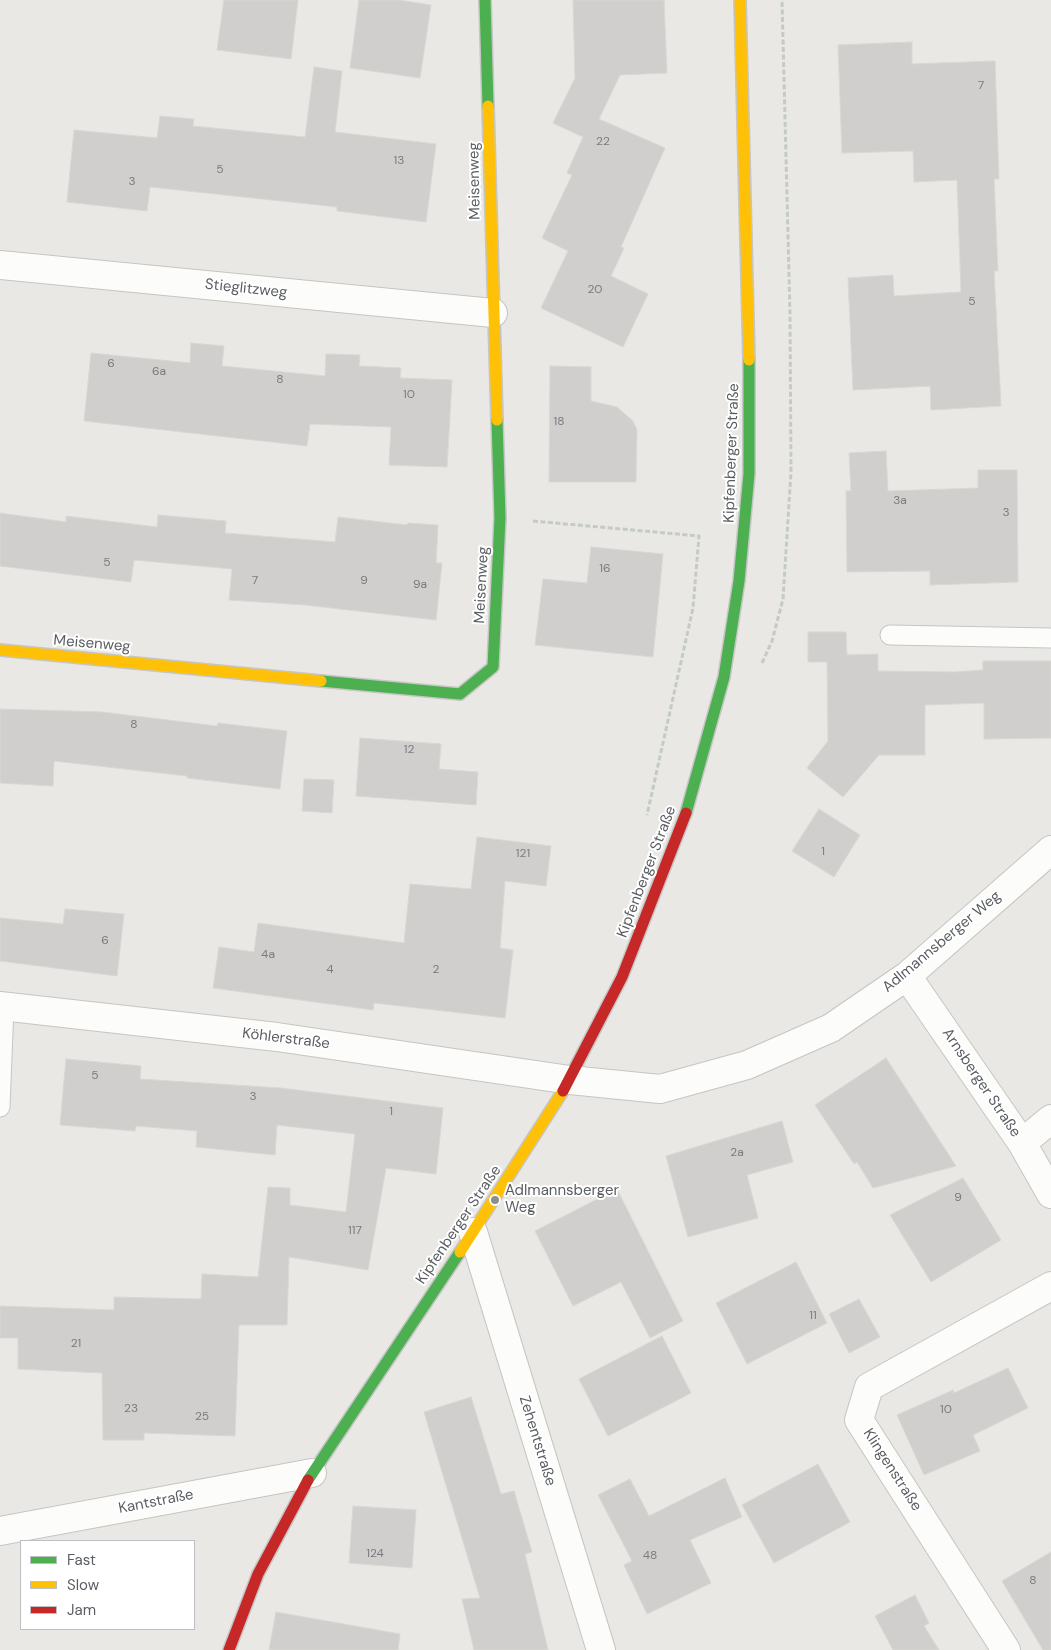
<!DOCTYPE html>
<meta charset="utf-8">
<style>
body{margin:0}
#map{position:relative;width:1051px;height:1650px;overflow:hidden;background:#e9e8e4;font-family:"DM Sans",sans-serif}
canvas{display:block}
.legend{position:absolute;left:20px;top:1540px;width:175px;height:90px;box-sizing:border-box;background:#fff;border:1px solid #bdbfc0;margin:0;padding:6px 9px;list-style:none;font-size:15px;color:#5a5e62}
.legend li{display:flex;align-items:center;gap:10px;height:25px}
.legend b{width:25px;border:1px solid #bdbfc0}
</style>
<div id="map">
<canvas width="1051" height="1650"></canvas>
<ul class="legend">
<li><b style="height:6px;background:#4caf50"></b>Fast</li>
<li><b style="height:6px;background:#ffc107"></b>Slow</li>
<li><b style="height:6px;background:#c62828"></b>Jam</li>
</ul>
</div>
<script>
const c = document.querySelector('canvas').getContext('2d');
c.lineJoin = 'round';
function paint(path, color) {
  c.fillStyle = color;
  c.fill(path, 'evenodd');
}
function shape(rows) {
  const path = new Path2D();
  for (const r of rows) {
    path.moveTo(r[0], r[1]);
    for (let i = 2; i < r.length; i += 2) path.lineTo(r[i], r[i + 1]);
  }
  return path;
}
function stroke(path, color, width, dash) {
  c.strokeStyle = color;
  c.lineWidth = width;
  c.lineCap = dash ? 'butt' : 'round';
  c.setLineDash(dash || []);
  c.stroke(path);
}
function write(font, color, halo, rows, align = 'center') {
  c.font = font + ' "DM Sans",sans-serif';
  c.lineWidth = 4;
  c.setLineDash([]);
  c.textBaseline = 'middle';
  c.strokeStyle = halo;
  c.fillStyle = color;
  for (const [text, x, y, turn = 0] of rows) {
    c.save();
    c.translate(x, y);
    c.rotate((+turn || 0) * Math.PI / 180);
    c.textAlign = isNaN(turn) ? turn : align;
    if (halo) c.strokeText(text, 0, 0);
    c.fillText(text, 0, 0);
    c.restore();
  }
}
const building = shape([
 [224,0,298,0,291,59,217,50,224,0],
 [359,0,399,0,431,5,420,78,350,68,359,0],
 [573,0,664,0,667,73,620,75,599,119,665,148,621,247,624,248,611,276,648,294,623,347,541,308,568,251,542,238,572,175,567,173,583,137,553,123,575,78,573,0],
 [912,42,912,64,995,61,999,179,994,179,998,271,994,271,1001,406,931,410,930,386,853,390,848,278,893,275,894,296,961,292,957,180,914,182,913,151,842,153,838,45,912,42],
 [314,67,342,71,335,132,436,144,426,222,337,211,337,207,150,187,147,211,67,202,74,130,157,138,160,116,194,119,193,126,305,137,314,67],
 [191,343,224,346,222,366,325,376,326,354,360,355,359,366,401,368,400,378,452,380,447,467,389,465,391,427,310,424,307,446,84,421,91,353,190,363,191,343],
 [550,366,591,367,591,401,617,407,633,421,637,430,636,482,549,482,550,366],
 [886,451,888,491,978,488,978,470,1017,470,1018,582,930,585,930,571,847,572,846,491,851,491,849,453,886,451],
 [0,513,66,522,66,516,157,527,158,515,226,521,225,533,335,542,338,517,407,525,408,523,438,525,436,563,442,563,436,620,305,605,229,600,232,569,134,560,131,582,0,566,0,513],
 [591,547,663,554,653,657,535,645,543,579,587,583,591,547],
 [808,632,846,632,847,655,878,654,878,671,955,672,983,670,983,661,1051,661,1051,738,984,739,984,703,925,705,925,755,879,755,843,797,807,768,828,741,827,662,808,662,808,632],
 [0,709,102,712,217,726,218,723,287,731,280,789,187,778,187,776,54,761,53,786,0,783,0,709],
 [360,738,441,744,439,769,478,772,476,805,356,796,360,738],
 [304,779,334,780,332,813,302,811,304,779],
 [819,809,860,835,834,877,792,851,819,809],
 [477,837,551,846,546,886,505,881,500,948,513,950,505,1018,374,1003,373,1010,213,988,219,947,254,952,258,923,404,943,410,884,471,889,477,837],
 [65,909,124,914,117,976,0,961,0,918,63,924,65,909],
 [886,1058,956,1166,873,1188,857,1162,854,1164,815,1105,886,1058],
 [66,1059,141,1066,140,1079,281,1088,443,1108,436,1174,386,1168,368,1270,289,1257,287,1325,239,1325,235,1436,144,1433,144,1440,103,1440,102,1373,18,1369,18,1338,0,1338,0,1306,114,1310,114,1297,201,1299,202,1274,258,1277,268,1187,290,1188,290,1205,346,1212,355,1134,277,1125,275,1155,196,1147,197,1131,136,1126,135,1131,60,1125,66,1059],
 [782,1121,793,1162,747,1175,758,1218,688,1237,666,1156,782,1121],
 [963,1178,1001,1240,931,1282,890,1215,963,1178],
 [617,1189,683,1321,650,1338,621,1282,573,1306,535,1231,617,1189],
 [796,1262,827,1323,747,1364,716,1303,796,1262],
 [859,1299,880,1337,849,1353,829,1314,859,1299],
 [662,1336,691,1393,608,1436,579,1379,662,1336],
 [1008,1368,1028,1408,973,1435,980,1451,924,1475,897,1415,953,1390,954,1393,1008,1368],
 [471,1397,501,1494,514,1491,532,1552,525,1554,548,1650,474,1650,462,1599,480,1598,424,1412,471,1397],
 [818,1464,850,1522,774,1563,742,1505,818,1464],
 [725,1478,742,1517,690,1540,711,1583,647,1614,624,1565,632,1561,598,1495,630,1479,649,1516,725,1478],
 [353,1506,416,1510,412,1568,349,1563,353,1506],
 [1051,1552,1051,1650,1043,1650,1002,1581,1051,1552],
 [915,1595,929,1623,924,1626,939,1650,893,1650,875,1616,915,1595],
 [276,1612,400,1634,398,1650,269,1650,276,1612]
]);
paint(building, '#d0cfcd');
stroke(building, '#d8d7d3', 1);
const lane = shape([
 [890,635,1051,638],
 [0,1107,4,1007]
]);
const street = shape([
 [0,265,493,313],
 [907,976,1022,1143,1051,1194],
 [0,1006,277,1037,570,1080,660,1089,747,1065,831,1028,907,976,1051,850],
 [1022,1143,1051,1119],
 [473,1232,601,1650],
 [0,1531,312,1473],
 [1006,1650,859,1420,869,1387,1051,1286]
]);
const fast = shape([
 [485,0,488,106],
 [321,681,460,694,493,667,500,518,497,420],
 [686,813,724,677,739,581,749,474,749,360],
 [308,1480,460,1252]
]);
const slow = shape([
 [740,0,749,360],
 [488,106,497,420],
 [0,650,321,681],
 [460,1252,563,1091]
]);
const jam = shape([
 [563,1091,622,977,686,813],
 [229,1650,258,1574,308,1480]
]);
stroke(lane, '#c5c5c4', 21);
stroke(street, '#c5c5c4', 30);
stroke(fast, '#c6c6c6', 14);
stroke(slow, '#c6c6c6', 14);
stroke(jam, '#c6c6c6', 14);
stroke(shape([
 [533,521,699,536,693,608,647,815],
 [762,663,772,641,783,599,791,472,790,313,782,0]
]), '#c4cac7', 3, [5, 2.5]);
stroke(lane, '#fcfcfb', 19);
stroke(street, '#fcfcfb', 28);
stroke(fast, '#4caf50', 11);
stroke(slow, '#ffc107', 11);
stroke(jam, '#c62828', 11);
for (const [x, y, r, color] of [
 [495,1200,5,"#8c8e90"]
]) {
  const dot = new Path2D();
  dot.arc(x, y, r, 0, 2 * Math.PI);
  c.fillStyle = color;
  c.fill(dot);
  stroke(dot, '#fff', 2);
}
write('12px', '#797c7e', null, [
 ["7",981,86],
 ["22",603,142],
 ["13",399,161],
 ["5",220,170],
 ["3",132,182],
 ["20",595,290],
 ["5",972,302],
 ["6",111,364],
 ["6a",159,372],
 ["8",280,380],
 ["10",409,395],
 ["18",559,422],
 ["3a",900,501],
 ["3",1006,513],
 ["5",107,563],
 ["16",605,569],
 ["7",255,581],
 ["9",364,581],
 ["9a",420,585],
 ["8",134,725],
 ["12",409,750],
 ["1",823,852],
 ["121",523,854],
 ["6",105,941],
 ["4a",268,955],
 ["4",330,970],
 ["2",436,970],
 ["5",95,1076],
 ["3",253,1097],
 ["1",391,1112],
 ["2a",737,1153],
 ["9",958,1198],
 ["117",355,1231],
 ["11",813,1316],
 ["21",76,1344],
 ["23",131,1409],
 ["10",946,1410],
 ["25",202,1417],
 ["124",375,1554],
 ["48",650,1556],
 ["8",1033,1581]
]);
write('15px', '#5a5e62', '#fff', [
 ["Meisenweg",475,181,-91],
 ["Stieglitzweg",246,289,6],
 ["Kipfenberger Straße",732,453,-88],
 ["Meisenweg",482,585,-87],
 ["Meisenweg",92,644,5],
 ["Kipfenberger Straße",647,872,-69],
 ["Adlmannsberger Weg",942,942,-40],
 ["Köhlerstraße",286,1039,7],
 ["Arnsberger Straße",981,1083,56],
 ["Kipfenberger Straße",459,1225,-56],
 ["Zehentstraße",537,1441,73],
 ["Klingenstraße",892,1470,57],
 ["Kantstraße",156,1502,-11]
]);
write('15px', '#5a5e62', '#fff', [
 ["Adlmannsberger",505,1191],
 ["Weg",505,1208]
], 'left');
</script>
